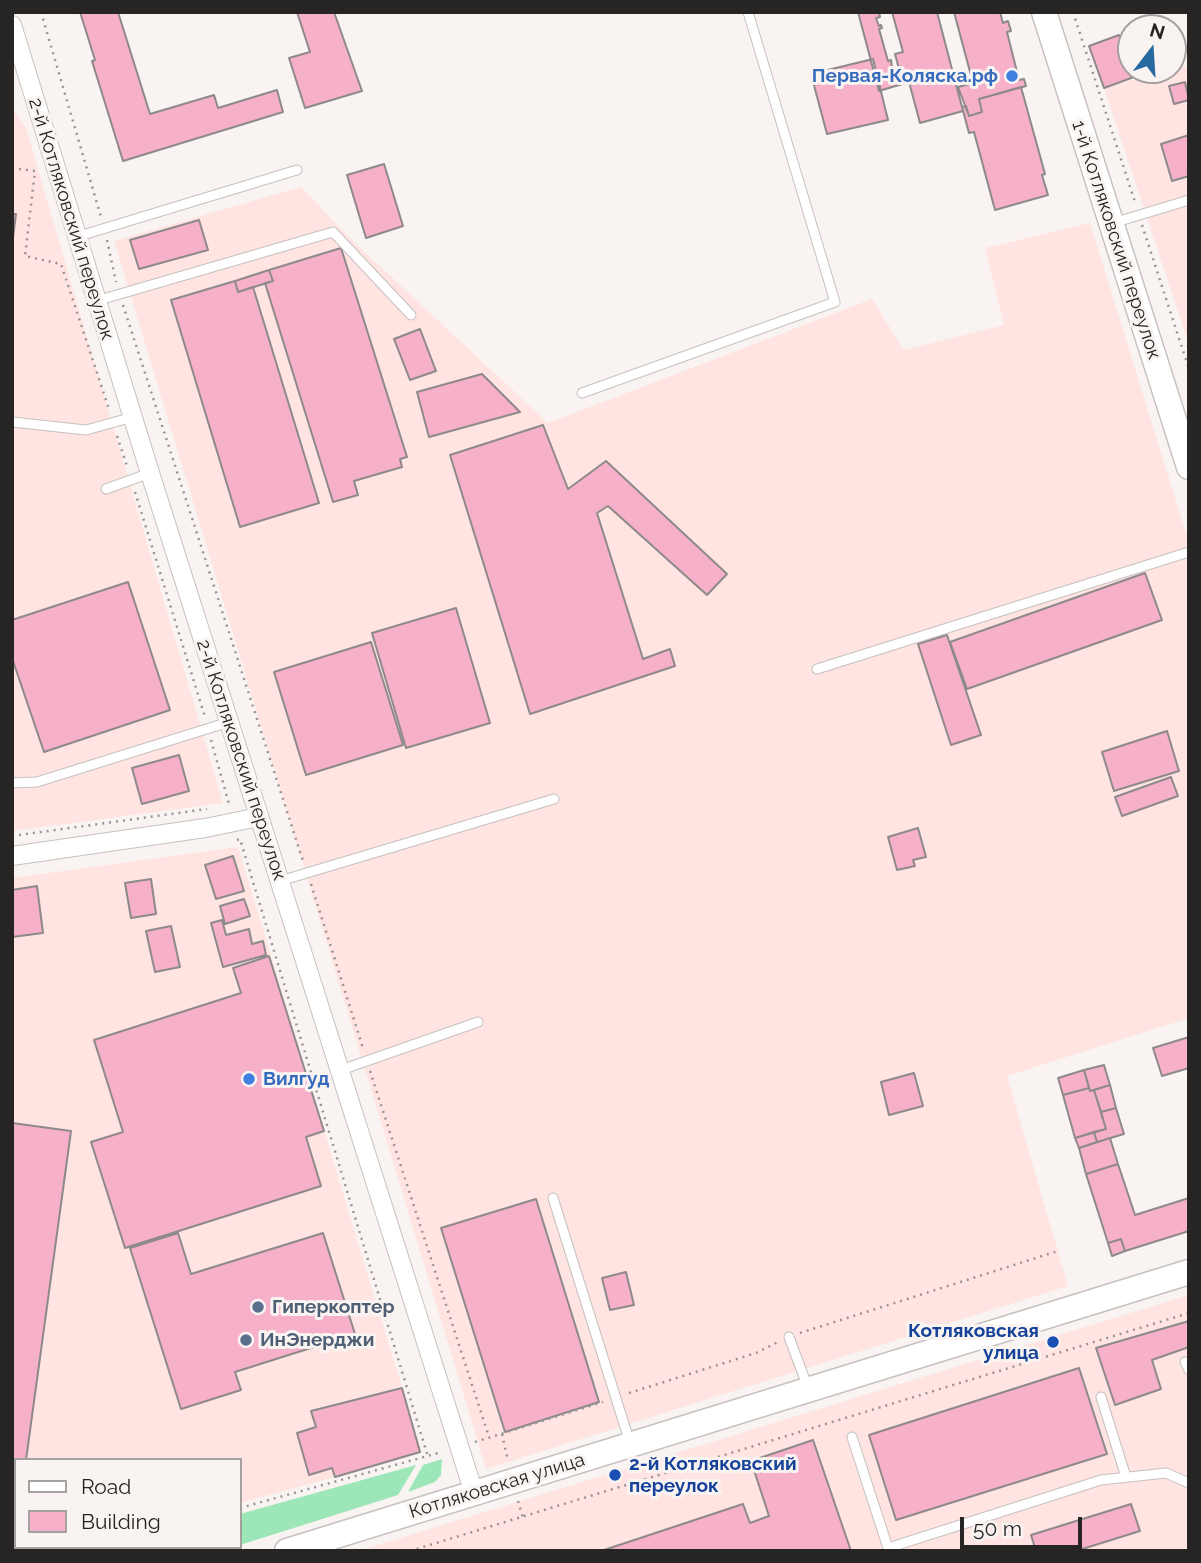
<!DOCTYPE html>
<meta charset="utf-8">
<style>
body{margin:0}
#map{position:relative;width:1201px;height:1563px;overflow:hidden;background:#f9f4f2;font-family:Raleway,sans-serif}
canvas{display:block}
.frame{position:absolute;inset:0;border:14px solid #262524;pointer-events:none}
.legend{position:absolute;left:14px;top:1458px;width:228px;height:91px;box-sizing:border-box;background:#f9f4f2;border:2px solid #a5a1a0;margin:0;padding:9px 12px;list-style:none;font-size:21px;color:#262524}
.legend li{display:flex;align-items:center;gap:14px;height:35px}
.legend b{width:35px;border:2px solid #a5a1a0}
.north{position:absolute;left:1117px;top:14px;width:70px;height:70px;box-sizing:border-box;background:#f9f4f2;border:2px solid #a5a1a0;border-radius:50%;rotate:17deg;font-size:19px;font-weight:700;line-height:28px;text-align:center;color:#262524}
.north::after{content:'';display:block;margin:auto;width:24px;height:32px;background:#276a9f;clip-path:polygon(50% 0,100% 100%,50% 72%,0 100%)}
.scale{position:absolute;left:960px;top:1517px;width:122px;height:32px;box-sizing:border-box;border:4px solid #262524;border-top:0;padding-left:9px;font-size:21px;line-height:24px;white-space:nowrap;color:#262524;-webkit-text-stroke:5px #f9f4f2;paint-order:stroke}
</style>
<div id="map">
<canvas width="1201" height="1563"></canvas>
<div class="frame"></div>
<ul class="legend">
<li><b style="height:9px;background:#fff"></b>Road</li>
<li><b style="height:19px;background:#f6b0c9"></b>Building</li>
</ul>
<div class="north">N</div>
<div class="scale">50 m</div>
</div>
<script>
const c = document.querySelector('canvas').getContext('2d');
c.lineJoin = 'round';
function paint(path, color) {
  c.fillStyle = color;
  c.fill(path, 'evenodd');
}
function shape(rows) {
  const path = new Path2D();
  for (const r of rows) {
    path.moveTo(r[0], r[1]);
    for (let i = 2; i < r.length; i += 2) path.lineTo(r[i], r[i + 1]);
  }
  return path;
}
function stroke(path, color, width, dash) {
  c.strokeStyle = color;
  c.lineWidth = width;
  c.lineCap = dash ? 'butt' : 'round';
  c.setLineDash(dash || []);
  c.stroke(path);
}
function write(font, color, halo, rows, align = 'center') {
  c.font = font + ' Raleway,sans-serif';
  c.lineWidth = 6;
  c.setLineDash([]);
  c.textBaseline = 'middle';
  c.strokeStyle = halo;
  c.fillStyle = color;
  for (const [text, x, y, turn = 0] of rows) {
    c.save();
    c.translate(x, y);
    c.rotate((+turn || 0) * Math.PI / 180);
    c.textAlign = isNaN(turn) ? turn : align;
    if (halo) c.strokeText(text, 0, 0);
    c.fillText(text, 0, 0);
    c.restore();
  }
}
paint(shape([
 [1189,65,1189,345,1104,88],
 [12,107,26,128,223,803,12,831],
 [301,187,356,244,548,423,872,299,904,350,1004,325,985,248,1090,223,1189,543,1189,1018,1007,1076,1068,1286,486,1469,114,241],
 [238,847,422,1453,240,1503,240,1460,16,1460,16,1546,12,1545,12,878],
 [1189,1295,1189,1551,358,1551]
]), '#ffe4e1');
paint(shape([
 [442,1459,441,1475,435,1482,408,1492,423,1465],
 [416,1465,398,1495,240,1545,240,1514],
 [120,1547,233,1547,222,1551,107,1551]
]), '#9de6b8');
const building = shape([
 [80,12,118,12,150,114,214,95,218,108,277,90,283,112,123,161,92,61,95,60,80,12],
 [297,12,334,12,362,91,305,108,289,58,310,52,297,12],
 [858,12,879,12,880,17,876,18,879,26,881,25,882,28,879,29,888,61,891,60,892,67,889,68,890,71,899,69,895,54,903,52,892,12,937,12,963,111,920,123,909,82,879,91,858,12],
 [954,12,1000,12,1003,23,1008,21,1011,31,1007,32,1019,80,1024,79,1026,86,979,99,982,112,969,116,958,87,973,83,954,12],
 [1119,35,1134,77,1104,88,1089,46,1119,35],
 [873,59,888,120,827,134,811,74,873,59],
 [1185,82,1189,100,1174,104,1169,86,1185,82],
 [1021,87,1045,174,1042,175,1048,195,995,210,974,132,969,133,962,107,966,106,969,116,982,112,979,99,1021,87],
 [1189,135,1189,176,1172,181,1161,144,1189,135],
 [384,164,403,226,366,238,347,175,384,164],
 [12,214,16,214,12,245,12,214],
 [199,220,208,250,139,269,130,240,199,220],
 [341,248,407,457,400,459,402,467,354,481,358,495,333,502,265,283,273,281,269,270,341,248],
 [269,270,273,281,238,292,235,281,269,270],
 [235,281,238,292,253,287,319,503,240,527,171,300,235,281],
 [420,329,436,371,410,380,394,339,420,329],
 [482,374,520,412,429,437,417,392,482,374],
 [543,425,568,489,606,461,727,574,707,595,608,506,597,513,643,659,670,649,675,666,530,714,450,455,543,425],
 [1145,573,1162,620,967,689,950,642,1145,573],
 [128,582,170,710,44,752,12,658,12,620,128,582],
 [456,608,490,723,406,748,372,633,456,608],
 [947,635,981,735,951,745,918,644,947,635],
 [371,642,403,745,306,775,274,672,371,642],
 [1167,731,1179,771,1114,791,1102,752,1167,731],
 [179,755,189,791,142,804,132,768,179,755],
 [1171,777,1178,796,1122,816,1115,797,1171,777],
 [918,828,926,857,913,860,915,866,897,870,888,837,918,828],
 [233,856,244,891,216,899,205,865,233,856],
 [151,879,156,914,131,918,125,883,151,879],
 [37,886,43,933,12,937,12,890,37,886],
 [244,899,250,916,225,924,220,906,244,899],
 [222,920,226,935,249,929,252,944,263,941,266,955,223,967,211,923,222,920],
 [171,926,180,967,155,972,146,931,171,926],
 [269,956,324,1131,306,1137,321,1186,125,1248,91,1142,123,1132,94,1040,241,993,233,968,269,956],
 [1189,1037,1189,1068,1162,1076,1153,1048,1189,1037],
 [1104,1065,1110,1085,1090,1091,1084,1070,1104,1065],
 [1084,1070,1089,1088,1063,1095,1058,1078,1084,1070],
 [914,1073,923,1106,889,1115,881,1082,914,1073],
 [1110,1085,1116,1108,1101,1112,1094,1090,1110,1085],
 [1089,1088,1090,1091,1094,1090,1106,1129,1075,1138,1063,1095,1089,1088],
 [1116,1108,1124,1134,1097,1142,1094,1132,1106,1129,1101,1112,1116,1108],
 [12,1123,71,1131,26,1460,16,1460,16,1465,12,1465,12,1123],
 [1094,1132,1097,1142,1079,1148,1075,1138,1094,1132],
 [1110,1138,1118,1164,1086,1174,1079,1148,1110,1138],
 [1118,1164,1135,1215,1189,1198,1189,1231,1125,1251,1121,1239,1108,1243,1086,1174,1118,1164],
 [536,1199,599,1402,505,1432,441,1228,536,1199],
 [178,1233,191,1274,323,1233,355,1334,235,1372,241,1390,181,1409,130,1248,178,1233],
 [1121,1239,1125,1251,1112,1256,1108,1243,1121,1239],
 [626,1272,634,1305,610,1310,602,1278,626,1272],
 [1189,1321,1189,1347,1152,1360,1161,1389,1115,1405,1096,1348,1189,1321],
 [1079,1368,1107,1454,896,1520,869,1435,1079,1368],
 [402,1388,420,1452,335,1477,332,1468,309,1475,297,1433,316,1427,311,1411,402,1388],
 [813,1440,851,1551,601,1551,743,1504,750,1523,769,1516,751,1461,813,1440],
 [1131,1504,1140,1531,1076,1551,1036,1551,1031,1535,1131,1504]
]);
paint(building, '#f6b0c9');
stroke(building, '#8e898b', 2);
const lane = shape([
 [1113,223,1189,200],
 [76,237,297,170],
 [96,301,333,232,411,315],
 [582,393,835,302,748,12],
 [12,422,86,430,133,417],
 [106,489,150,473],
 [817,669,1189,552],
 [12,783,37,782,229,722],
 [280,881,554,799],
 [341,1070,478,1022],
 [553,1198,630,1443],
 [789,1337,808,1388],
 [1185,1362,1189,1370],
 [1101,1397,1126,1477],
 [852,1437,888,1548,1101,1480,1166,1473,1189,1483],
 [21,1551,21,1547]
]);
const street = shape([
 [12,25,150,473,474,1493],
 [12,856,205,828,259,817]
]);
const secondary = shape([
 [1044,12,1189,467],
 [287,1551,1189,1272]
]);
stroke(lane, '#c6c1bf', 11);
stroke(street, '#c6c1bf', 20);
stroke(secondary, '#c6c1bf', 27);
stroke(shape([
 [41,12,101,217],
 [1073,12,1135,202],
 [12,168,35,171,25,256,61,264,109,409],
 [1142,225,1189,369],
 [107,240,116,282],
 [123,305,303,861],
 [117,436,128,469],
 [135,492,205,717],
 [211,740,229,804],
 [12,836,207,809],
 [237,840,240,839,428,1457],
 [311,884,363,1048],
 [370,1071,489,1437],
 [800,1333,1058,1251],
 [629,1393,756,1353,778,1342],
 [502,1434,508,1461],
 [475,1442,603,1402],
 [518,1501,523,1518],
 [240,1508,442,1452],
 [84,1551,97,1547],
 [410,1551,1189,1313]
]), '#999594', 2.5, [2, 5]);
stroke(lane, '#fff', 9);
stroke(street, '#fff', 18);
stroke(secondary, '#fff', 24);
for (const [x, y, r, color] of [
 [1012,76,7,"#3f7fe0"],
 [249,1079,7,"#3f7fe0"],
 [258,1307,7,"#5c6f8a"],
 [246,1340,7,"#5c6f8a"],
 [1053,1342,7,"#1a4fb4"],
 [615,1475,7,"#1a4fb4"]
]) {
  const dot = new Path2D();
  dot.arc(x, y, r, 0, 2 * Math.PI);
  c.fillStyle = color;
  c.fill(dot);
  stroke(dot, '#f9f4f2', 2.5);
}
write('bold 19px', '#366cbe', '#f9f4f2', [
 ["Первая-Коляска.рф",998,76],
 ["Вилгуд",263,1079,"left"]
], 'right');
write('19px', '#262524', '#f9f4f2', [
 ["2-й Котляковский переулок",71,219,73],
 ["1-й Котляковский переулок",1116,240,72],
 ["2-й Котляковский переулок",241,760,72],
 ["Котляковская улица",497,1486,-17]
]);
write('bold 19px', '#4e5e75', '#f9f4f2', [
 ["Гиперкоптер",272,1307],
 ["ИнЭнерджи",260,1340]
], 'left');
write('bold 19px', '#164399', '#f9f4f2', [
 ["Котляковская",1039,1331],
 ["улица",1039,1353],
 ["2-й Котляковский",629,1464,"left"],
 ["переулок",629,1486,"left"]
], 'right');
</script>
